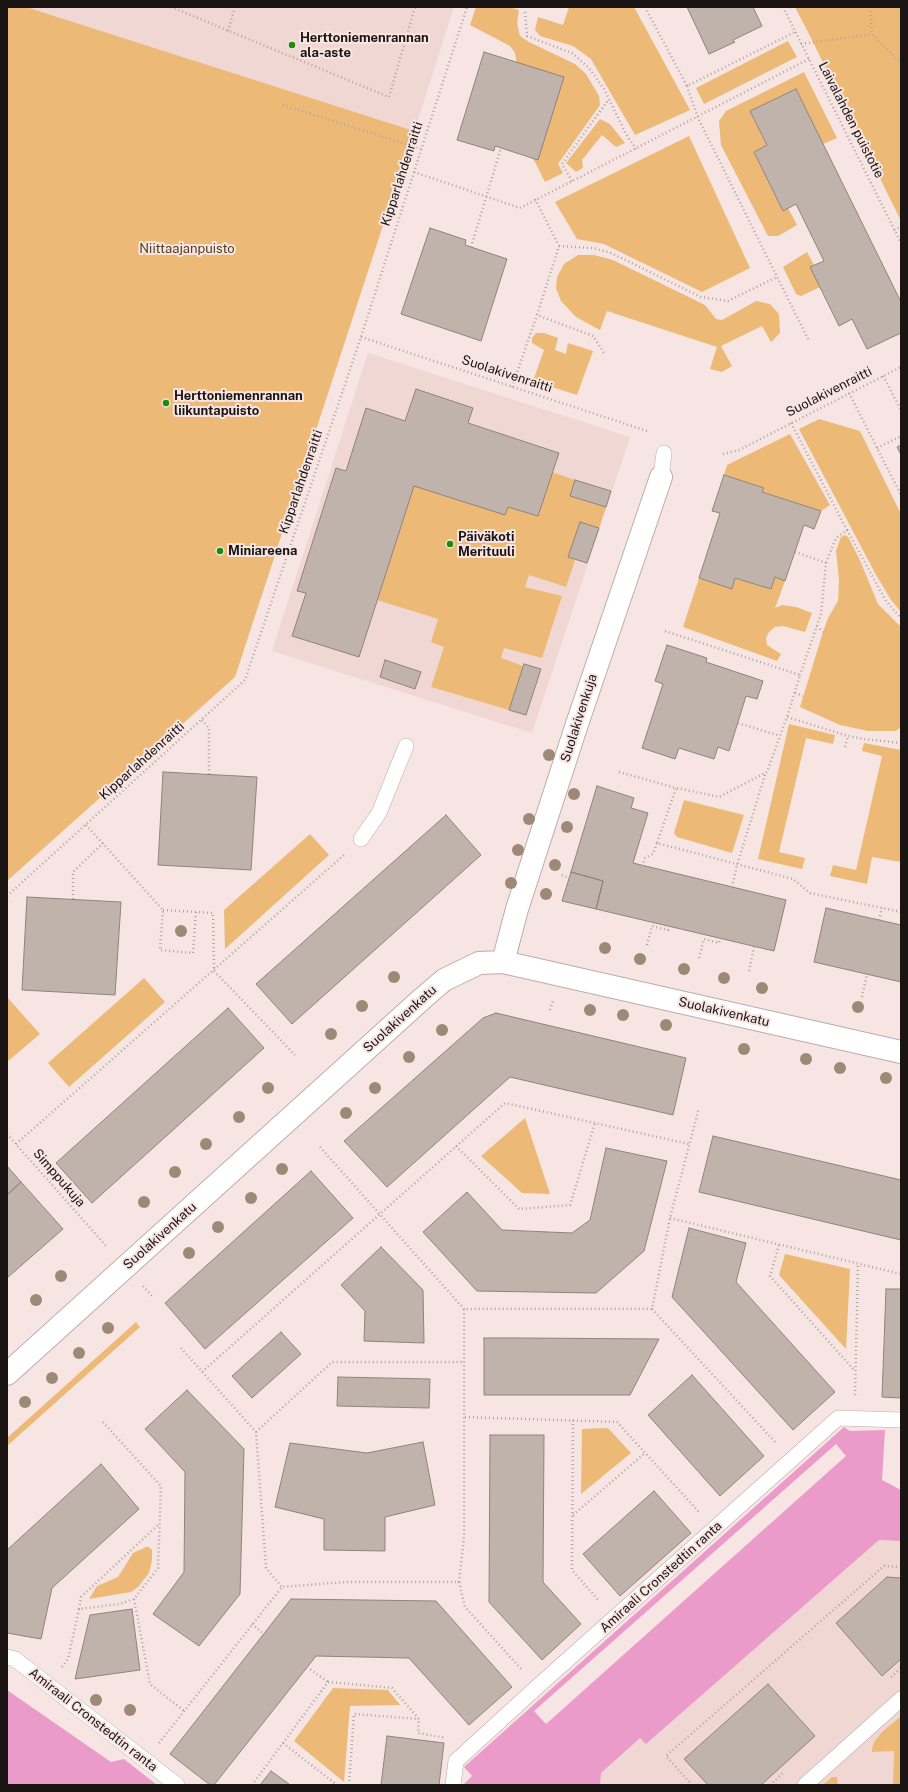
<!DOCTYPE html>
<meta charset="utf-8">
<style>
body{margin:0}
#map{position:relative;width:908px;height:1792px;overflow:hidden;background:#f6e5e2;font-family:"Public Sans",sans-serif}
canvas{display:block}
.frame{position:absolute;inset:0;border:8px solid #1a1413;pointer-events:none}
</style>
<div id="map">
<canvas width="908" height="1792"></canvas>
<div class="frame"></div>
</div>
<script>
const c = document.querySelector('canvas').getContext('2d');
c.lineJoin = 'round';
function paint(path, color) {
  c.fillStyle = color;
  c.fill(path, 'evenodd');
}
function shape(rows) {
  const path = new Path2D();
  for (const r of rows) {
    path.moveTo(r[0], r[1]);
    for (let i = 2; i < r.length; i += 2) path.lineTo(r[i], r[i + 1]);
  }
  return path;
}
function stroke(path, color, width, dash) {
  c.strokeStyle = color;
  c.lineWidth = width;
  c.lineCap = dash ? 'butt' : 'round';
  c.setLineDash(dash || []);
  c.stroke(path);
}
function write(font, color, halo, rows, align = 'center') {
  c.font = font + ' "Public Sans",sans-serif';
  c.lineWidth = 4;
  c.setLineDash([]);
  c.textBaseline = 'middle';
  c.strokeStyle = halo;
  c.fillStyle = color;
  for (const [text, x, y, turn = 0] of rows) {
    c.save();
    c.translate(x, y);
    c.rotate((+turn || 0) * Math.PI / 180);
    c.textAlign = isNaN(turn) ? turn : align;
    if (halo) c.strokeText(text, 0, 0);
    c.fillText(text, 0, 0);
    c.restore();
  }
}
paint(shape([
 [23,7,454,7,414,132],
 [368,353,630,437,532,733,272,651],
 [879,1540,901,1541,901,1785,600,1785,601,1773,640,1738,646,1744]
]), '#f0d7d3');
paint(shape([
 [7,7,26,7,414,131,235,677,7,881],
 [476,7,509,7,519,10,517,23,520,36,529,42,575,64,586,74,599,96,600,105,558,164,563,173,545,182,533,158,515,53,510,46,470,25],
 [569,7,634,7,690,110,635,135,591,59,573,46,540,36,535,30,538,17,563,25],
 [795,7,901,7,901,221,809,34],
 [788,41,797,57,704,104,696,88],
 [804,72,837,138,823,144,796,89,750,111,767,145,754,152,783,211,788,208,797,225,778,236,768,236,721,145,719,121,726,111],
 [600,119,610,124,625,143,616,147,602,135,582,160,583,168,576,172,566,163],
 [689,136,750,268,702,292,604,244,577,239,555,202],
 [807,252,814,265,820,287,801,296,796,294,783,267],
 [578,255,594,255,613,260,705,305,716,319,722,320,756,301,770,304,779,314,780,333,771,342,762,326,721,346,732,366,722,372,710,369,717,347,607,311,600,330,576,317,561,301,556,288,557,277,564,264],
 [536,333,544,333,558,338,555,350,566,354,568,343,593,351,577,395,533,381,544,350,532,343,532,338],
 [819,419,860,431,901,514,901,612,891,600,875,573,799,429],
 [790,434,830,505,821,511,762,492,763,488,724,475,727,465],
 [552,472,575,480,570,496,606,507,599,528,580,522,568,557,575,560,566,587,529,575,525,587,562,596,542,658,504,648,501,658,523,666,509,710,431,687,444,647,431,642,438,619,377,600,414,486,505,515,508,507,538,516],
 [845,535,848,537,859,558,878,604,901,627,901,727,896,731,868,731,840,725,800,707,823,632,828,618,838,601,839,580,836,551,841,537],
 [775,577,785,581,775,608,782,605,796,607,812,613,805,632,783,626,775,627,769,632,766,638,767,645,781,654,777,661,683,627,699,578,732,589,735,578,771,589],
 [789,724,835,735,833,744,806,738,779,852,805,858,802,869,758,859],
 [864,743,901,750,901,862,872,857,867,884,830,876,833,865,856,870,882,756,862,751],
 [684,800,744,815,732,853,677,837,674,833],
 [310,834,329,855,225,949,224,910],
 [144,978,165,1002,69,1087,48,1063],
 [7,997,40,1034,7,1062],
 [525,1118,550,1194,522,1193,481,1156],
 [785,1254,850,1269,846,1349,779,1275],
 [136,1322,140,1327,7,1446,7,1438],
 [608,1428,631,1453,581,1494,582,1429],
 [146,1547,149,1547,152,1550,152,1560,149,1573,138,1587,131,1592,89,1599,97,1586,118,1577,133,1553],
 [333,1688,388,1690,400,1705,350,1706,344,1782,294,1741],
 [901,1716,901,1785,893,1785,894,1751,872,1752,872,1749,874,1742,882,1732],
 [832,1777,837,1777,838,1785,823,1785]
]), '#ecba76');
paint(shape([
 [844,1427,850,1431,885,1430,882,1480,901,1490,901,1541,879,1540,646,1744,640,1738,601,1773,600,1785,463,1785,472,1776,464,1767],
 [7,1690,111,1762,124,1759,157,1785,7,1785]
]), '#ea9bca');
paint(shape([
 [836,1444,846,1456,546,1724,534,1711]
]), '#f6e5e2');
const building = shape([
 [687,7,753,7,762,26,733,40,735,42,709,54,687,7],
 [484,52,564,77,538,160,495,146,494,151,457,140,484,52],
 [796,89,901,302,901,333,867,349,852,319,839,326,810,267,824,261,798,208,796,204,783,211,754,152,767,145,750,111,796,89],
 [430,228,466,240,465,245,507,259,481,341,401,314,430,228],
 [416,389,473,408,468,423,559,453,538,516,508,507,505,515,414,486,359,657,292,636,306,593,297,591,336,468,346,471,366,408,405,421,416,389],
 [901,445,901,455,897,447,901,445],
 [724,475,764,488,762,492,821,511,814,529,804,525,785,581,775,577,771,589,735,578,732,589,699,578,720,513,712,511,724,475],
 [575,480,611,491,606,507,570,496,575,480],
 [580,522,599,528,587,563,568,557,580,522],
 [667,645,707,658,706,662,763,681,757,699,746,696,729,751,718,747,714,759,679,748,675,759,642,748,663,684,655,681,667,645],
 [385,660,421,672,415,689,380,677,385,660],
 [524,664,541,669,526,715,509,710,524,664],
 [163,772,257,777,251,870,158,865,163,772],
 [597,786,634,798,631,808,648,813,633,863,786,900,774,951,596,909,603,881,571,872,597,786],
 [446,815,481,855,292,1024,256,984,446,815],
 [571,872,603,881,596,909,562,901,571,872],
 [27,897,121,902,115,995,22,990,27,897],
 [826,908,901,925,901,982,814,962,826,908],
 [228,1008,264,1048,92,1203,56,1163,228,1008],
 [496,1013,686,1058,673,1115,510,1077,387,1187,344,1141,483,1018,496,1013],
 [713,1136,901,1180,901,1240,699,1192,713,1136],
 [606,1148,667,1161,644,1251,596,1293,477,1291,423,1232,467,1192,502,1230,572,1233,590,1220,606,1148],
 [7,1166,21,1182,7,1195,7,1166],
 [311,1171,353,1218,205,1349,165,1303,311,1171],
 [21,1182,63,1229,7,1278,7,1195,21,1182],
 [689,1228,746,1243,736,1282,835,1392,793,1430,672,1297,689,1228],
 [381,1247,423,1290,424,1343,364,1341,365,1311,341,1285,381,1247],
 [886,1289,901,1289,901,1398,882,1397,886,1289],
 [281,1332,301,1354,252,1398,232,1376,281,1332],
 [484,1338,519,1338,659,1339,630,1395,484,1395,484,1338],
 [692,1375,764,1456,720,1496,648,1415,692,1375],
 [338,1377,430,1379,429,1408,337,1406,338,1377],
 [187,1390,244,1449,240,1594,199,1646,153,1614,184,1572,185,1472,145,1429,187,1390],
 [490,1435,544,1435,543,1582,581,1624,542,1660,489,1602,490,1435],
 [423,1442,435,1505,385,1517,385,1551,324,1550,324,1519,275,1507,290,1443,367,1453,423,1442],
 [101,1464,139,1509,52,1588,41,1639,7,1633,7,1550,101,1464],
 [654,1491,691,1533,620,1596,583,1554,654,1491],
 [887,1577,901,1578,901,1659,882,1676,836,1623,887,1577],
 [291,1599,436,1601,512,1687,469,1725,409,1658,316,1656,214,1785,210,1785,170,1754,291,1599],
 [132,1609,140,1670,75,1679,90,1615,132,1609],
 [768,1684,815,1736,761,1785,708,1785,684,1759,768,1684],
 [387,1736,444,1743,439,1785,381,1785,387,1736],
 [271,1771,289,1784,290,1785,260,1785,271,1771]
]);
paint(building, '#c0b3ab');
stroke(building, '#8f837c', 1);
const lane = shape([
 [661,477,664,453],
 [361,839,379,813,406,746],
 [7,1657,15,1659,177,1785],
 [453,1785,456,1761,537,1687,838,1418,901,1420],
 [805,1785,901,1699]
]);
const street = shape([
 [503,962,517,909,577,724,661,477],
 [7,1374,423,998,444,980,479,963,503,962,901,1052]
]);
stroke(lane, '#bdadaa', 16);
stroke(street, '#bdadaa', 24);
stroke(shape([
 [171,7,389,97,415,7],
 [645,7,687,86,795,32],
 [783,7,901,243],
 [870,7,872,34,901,63],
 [525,12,527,36,572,53,589,68,604,89,626,134,636,149],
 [228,31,235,7],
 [801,44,872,34],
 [687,86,698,118,809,341],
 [283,105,421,149],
 [414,172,520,208,809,59],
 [572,181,562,164,609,99],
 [535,199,559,246,537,315,593,336,604,353],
 [894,230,901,227],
 [559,246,593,248,611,253,701,297,728,301,777,277],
 [471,247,501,148],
 [361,337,647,431],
 [883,376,901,410],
 [512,387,537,315],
 [849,393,901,495],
 [791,423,847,530,836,538,826,563],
 [877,448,901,436],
 [723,454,739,450,901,367],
 [847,530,886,601,901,618],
 [795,552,826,563,821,614,800,675],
 [817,626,823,632],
 [665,631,800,675,787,717],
 [795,693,803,696],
 [202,720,209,728,209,774],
 [738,723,780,736],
 [845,747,848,736],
 [619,772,676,788,657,843,793,879,810,893,901,912],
 [677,788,719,797,767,772,787,717,848,736,864,739,901,743],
 [86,825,163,910,160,950,193,953,196,912,213,913,214,971,295,1055],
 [642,866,645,858,653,854,657,843],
 [562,875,569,878],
 [732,887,737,865,766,772],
 [7,896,245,680,361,337,467,7],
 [73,899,73,872,103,843],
 [163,910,196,912],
 [879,920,882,908],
 [647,945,652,926,668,930,669,926],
 [699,958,704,939,719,943,720,939],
 [749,971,754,947],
 [862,997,867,974],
 [550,1010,553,1001],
 [7,1134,107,1247],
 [16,1144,344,855],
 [456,1146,519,1209,570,1205,595,1123],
 [320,1147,464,1309],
 [670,1218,901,1274],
 [779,1245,770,1276,855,1371],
 [143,1286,152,1296],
 [652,1309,775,1442],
 [181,1348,256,1432,266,1568,282,1587],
 [202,1372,505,1103,689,1144],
 [855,1395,858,1264],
 [465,1417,617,1422,699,1512],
 [573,1420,572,1570,599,1601],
 [256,1432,332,1362,464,1362],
 [573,1515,645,1453],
 [459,1582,464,1537,464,1309,652,1309,670,1218,699,1108],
 [134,1599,150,1684,184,1711],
 [79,1609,81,1597,159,1524],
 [252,1624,264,1634],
 [62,1667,68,1659,79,1609,119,1604,134,1599,158,1568,161,1486,101,1420],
 [307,1667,328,1682],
 [891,1677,901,1668],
 [159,1743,282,1587,345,1582,459,1582,465,1607,521,1669],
 [283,1743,337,1785],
 [252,1785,328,1682,392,1688,419,1719,418,1733,446,1738],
 [349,1785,354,1714,419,1719],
 [692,1785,666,1756,884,1566,901,1567],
 [770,1785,783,1773]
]), '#b2a4a2', 2.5, [1, 3]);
stroke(lane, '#fff', 15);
stroke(street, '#fff', 22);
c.fillStyle = '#9d8976';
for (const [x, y] of [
 [549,755],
 [574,794],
 [529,819],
 [567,827],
 [518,850],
 [555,865],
 [511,883],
 [546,894],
 [181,931],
 [605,948],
 [640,959],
 [684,969],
 [394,977],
 [724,978],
 [762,988],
 [362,1006],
 [858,1007],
 [590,1010],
 [623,1015],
 [666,1025],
 [442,1030],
 [331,1034],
 [744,1049],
 [409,1057],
 [806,1059],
 [840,1068],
 [886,1078],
 [268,1088],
 [375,1088],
 [346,1113],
 [239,1117],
 [206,1144],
 [282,1169],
 [175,1172],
 [251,1198],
 [144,1202],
 [218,1227],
 [189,1253],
 [61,1276],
 [36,1300],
 [108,1328],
 [79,1353],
 [52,1378],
 [25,1402],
 [96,1700],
 [130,1710]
]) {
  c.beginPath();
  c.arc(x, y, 6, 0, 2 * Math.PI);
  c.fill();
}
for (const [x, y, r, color] of [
 [292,45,4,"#1c8b0e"],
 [166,403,4,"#1c8b0e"],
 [450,544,4,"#1c8b0e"],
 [220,551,4,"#1c8b0e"]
]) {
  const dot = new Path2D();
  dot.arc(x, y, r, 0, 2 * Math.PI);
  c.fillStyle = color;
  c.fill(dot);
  stroke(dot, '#f6e5e2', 1.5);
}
write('bold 13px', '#1a1413', '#f6e5e2', [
 ["Herttoniemenrannan",300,38],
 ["ala-aste",300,53],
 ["Herttoniemenrannan",174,396],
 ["liikuntapuisto",174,411],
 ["Päiväkoti",458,537],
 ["Merituuli",458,552],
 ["Miniareena",228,551]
], 'left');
write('13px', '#1a1413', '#f6e5e2', [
 ["Laivalahden puistotie",851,120,63],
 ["Kipparlahdenraitti",402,174,-72],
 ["Suolakivenraitti",507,374,18],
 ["Suolakivenraitti",829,392,-27],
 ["Kipparlahdenraitti",301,482,-71],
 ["Suolakivenkuja",579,718,-72],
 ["Kipparlahdenraitti",142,761,-42],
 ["Suolakivenkatu",724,1012,13],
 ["Suolakivenkatu",400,1019,-42],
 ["Simppukuja",59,1178,49],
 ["Suolakivenkatu",160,1236,-42],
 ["Amiraali Cronstedtin ranta",661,1577,-42],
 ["Amiraali Cronstedtin ranta",93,1720,38]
]);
write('13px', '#543d1e', '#f6e5e2', [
 ["Niittaajanpuisto",187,249]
]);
</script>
